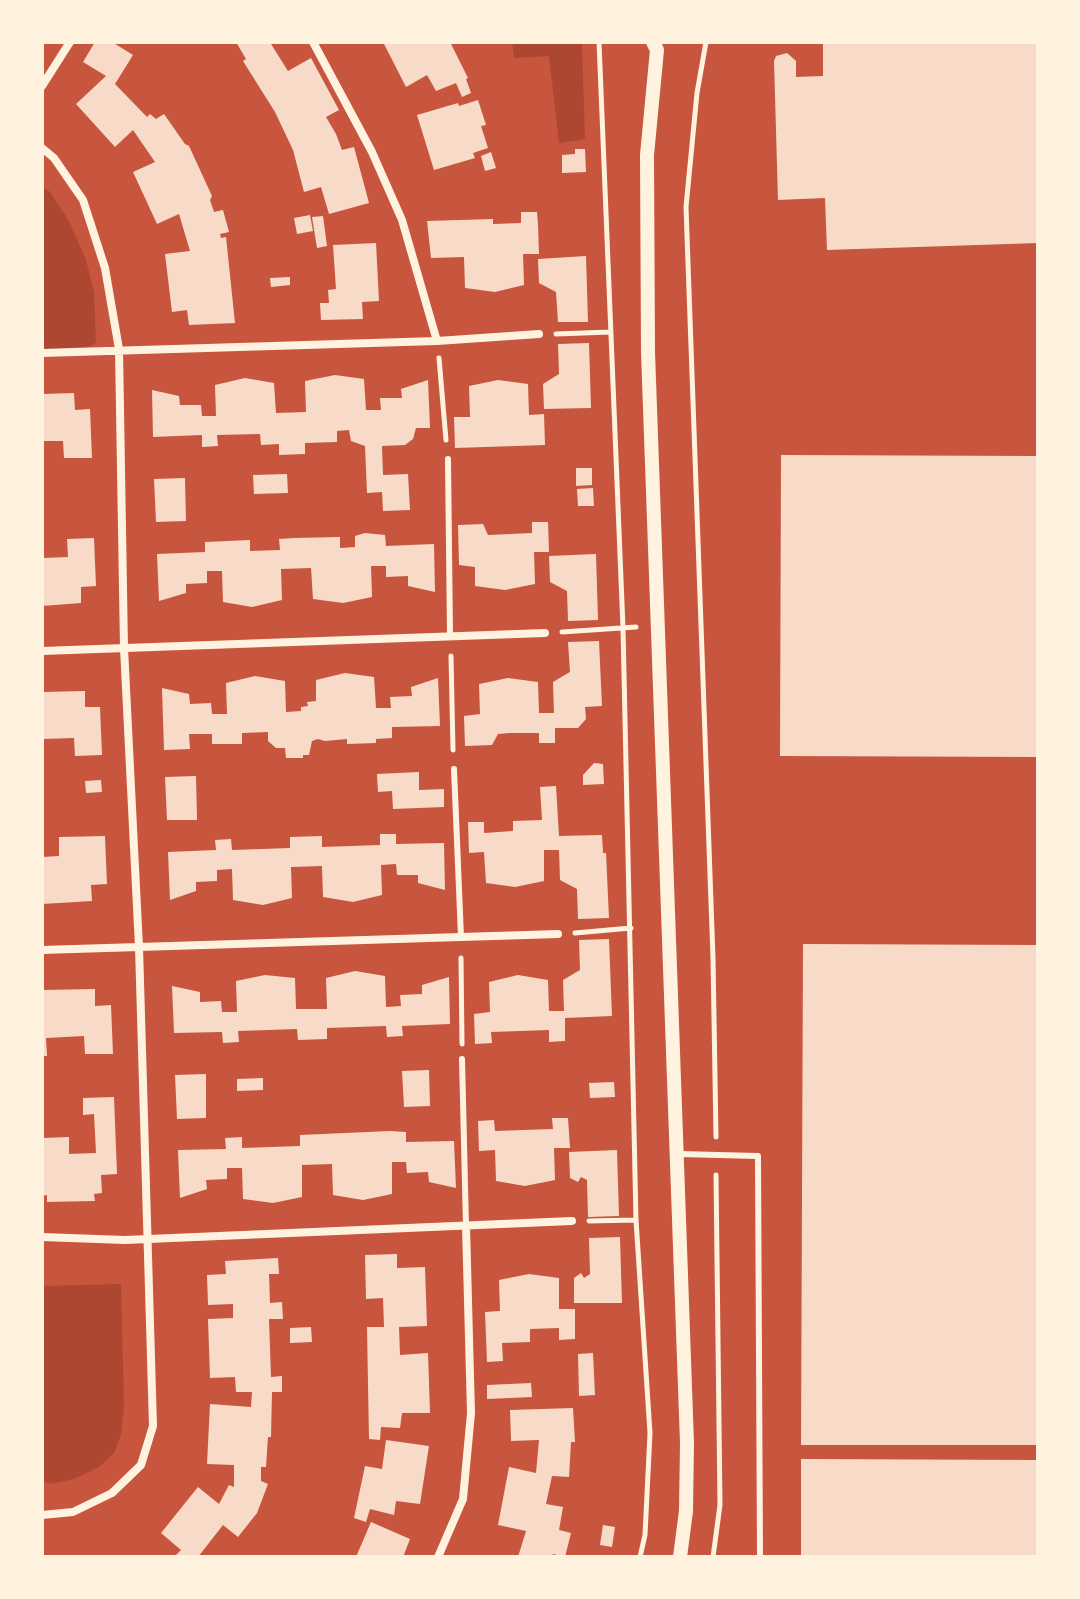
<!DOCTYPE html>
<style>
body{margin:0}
#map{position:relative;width:1080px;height:1599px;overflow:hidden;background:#c8553d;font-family:Manrope,sans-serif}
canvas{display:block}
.frame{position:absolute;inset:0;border:44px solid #fff3e0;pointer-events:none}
</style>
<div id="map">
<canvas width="1080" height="1599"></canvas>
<div class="frame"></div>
</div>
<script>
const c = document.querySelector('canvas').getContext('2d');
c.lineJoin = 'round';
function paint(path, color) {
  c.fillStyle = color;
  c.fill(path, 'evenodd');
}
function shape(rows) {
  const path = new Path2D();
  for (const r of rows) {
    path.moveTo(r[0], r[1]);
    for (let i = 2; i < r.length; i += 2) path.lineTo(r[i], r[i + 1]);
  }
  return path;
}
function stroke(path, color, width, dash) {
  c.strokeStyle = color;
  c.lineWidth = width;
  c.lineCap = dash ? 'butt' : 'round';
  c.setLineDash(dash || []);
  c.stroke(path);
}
paint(shape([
 [512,42,582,42,585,139,559,143,549,56,514,58],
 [42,186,50,192,69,221,86,260,94,292,96,342,92,346,42,350],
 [121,1284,124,1406,121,1435,114,1453,99,1467,74,1479,51,1484,42,1481,42,1286]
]), '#ae4732');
paint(shape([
 [95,42,112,42,133,55,115,84,147,117,150,114,156,119,164,114,185,144,189,146,212,196,210,200,214,212,223,210,229,232,220,234,221,238,226,237,235,323,189,325,187,310,172,312,165,254,190,251,179,214,157,224,133,172,155,162,133,130,115,147,76,104,106,76,83,62],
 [236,42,274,42,271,44,288,71,311,58,339,110,326,117,336,134,342,150,354,147,369,203,329,214,321,187,304,192,293,150,275,112,243,61,246,59],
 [383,42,450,42,468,78,466,79,471,93,462,97,456,83,436,91,427,75,406,87],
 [823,42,1038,43,1038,243,827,250,825,198,778,200,774,61,776,56,787,53,796,61,796,77,823,76],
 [478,100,486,125,481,126,488,148,473,153,475,158,434,170,417,115,458,103,459,106],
 [575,149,585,149,586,172,562,173,562,155,575,154],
 [491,152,496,168,485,171,481,156],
 [521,212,537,212,538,224,539,254,523,254,524,285,495,292,465,288,464,257,431,258,427,221,493,219,493,224,521,223],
 [310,215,313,231,297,234,294,218],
 [323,216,327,246,317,248,312,217],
 [376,243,379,301,362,302,363,319,321,320,320,303,329,303,328,290,336,289,333,245],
 [586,256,588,322,558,322,556,292,539,283,538,259],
 [290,277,290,285,271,287,270,278],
 [589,343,591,408,544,409,543,384,559,374,558,344],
 [335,375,364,379,366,410,381,410,380,398,402,398,401,389,428,380,430,428,416,428,413,439,405,445,382,446,383,475,408,474,410,510,383,511,382,492,367,493,365,446,351,441,349,430,337,431,337,442,305,443,305,454,279,455,279,444,261,445,260,434,217,435,218,446,202,447,202,435,153,437,152,390,179,396,180,405,201,405,202,416,216,416,215,385,245,378,274,383,276,413,306,412,305,381],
 [498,380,528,384,529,415,544,414,545,445,455,448,454,417,470,417,469,386],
 [74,393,75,410,90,409,92,458,64,458,63,441,42,441,42,394],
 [781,455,1038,456,1038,757,780,756],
 [576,468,592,468,592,485,576,486],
 [287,474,288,493,254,494,253,475],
 [185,478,186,521,156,522,154,479],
 [593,488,594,506,578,506,577,489],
 [532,522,548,522,549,552,534,552,535,584,505,590,475,586,475,567,459,565,458,525,483,524,488,535,532,533],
 [365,533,385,535,386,546,434,544,435,592,408,586,408,576,386,577,386,566,371,566,372,597,343,603,313,599,311,568,281,569,282,600,252,607,223,602,222,571,207,571,207,583,186,584,186,593,159,601,157,554,205,552,205,542,250,540,250,551,280,550,279,539,295,538,340,537,340,548,355,547,355,536],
 [94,538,96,586,81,587,81,603,42,606,42,558,68,557,67,539],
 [596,554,598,620,568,621,567,591,550,582,549,556],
 [599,641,602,706,585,707,586,719,578,728,555,728,555,743,539,743,539,733,510,733,498,734,492,745,465,746,464,716,480,714,479,684,508,678,538,682,539,713,554,713,553,682,570,672,568,642],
 [345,673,374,677,376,708,391,708,390,697,412,696,411,687,438,678,440,726,392,727,392,738,376,739,376,743,347,744,347,739,325,741,318,739,312,741,309,755,303,755,303,758,286,758,285,748,276,748,268,741,268,732,242,733,242,744,212,744,212,734,189,734,190,749,164,750,162,688,189,694,190,704,211,703,212,714,227,714,226,683,255,676,285,681,286,712,301,711,301,707,308,706,307,702,316,701,316,680],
 [85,691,85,707,100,707,102,755,75,756,74,738,42,739,42,692],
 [594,763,603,764,604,784,583,785,583,775],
 [419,772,419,790,444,789,444,807,393,809,392,791,378,792,377,774],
 [196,776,197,820,167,820,165,777],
 [101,780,102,792,86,793,85,781],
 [556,786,559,836,602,835,603,853,606,853,609,918,578,919,577,889,560,880,559,850,544,850,544,881,515,887,486,883,484,852,469,853,468,822,484,822,484,833,513,831,513,821,542,820,540,787],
 [380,834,396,834,396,844,444,843,445,890,418,883,418,875,397,875,396,864,381,865,382,895,353,902,323,897,322,866,291,867,292,898,263,905,233,900,232,869,217,870,217,881,196,882,196,891,170,900,168,852,216,850,215,840,231,839,232,850,290,848,290,837,322,836,322,847,380,845],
 [105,836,107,884,91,885,92,901,42,904,42,857,59,856,59,837],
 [609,939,612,1016,565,1018,565,1041,549,1042,549,1030,491,1032,492,1043,475,1044,474,1014,490,1012,489,982,518,975,548,980,549,1011,564,1011,563,980,580,970,579,940],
 [803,944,1038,945,1038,1445,801,1445],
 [355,971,385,976,386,1007,401,1006,400,995,422,994,422,985,449,977,450,1024,402,1026,403,1036,387,1037,386,1026,327,1028,327,1039,298,1040,297,1029,238,1031,239,1042,223,1043,222,1032,174,1033,172,986,200,992,200,1002,221,1001,222,1012,237,1012,236,981,265,975,295,978,296,1009,327,1009,326,978],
 [95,989,95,1006,111,1005,113,1054,85,1054,84,1036,46,1038,47,1056,42,1056,42,990],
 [429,1070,430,1106,404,1107,402,1071],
 [206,1074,206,1118,177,1119,175,1075],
 [263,1078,263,1090,237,1091,237,1079],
 [614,1082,615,1097,590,1098,589,1083],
 [114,1097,117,1174,101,1175,102,1193,94,1194,95,1201,47,1202,47,1195,42,1196,42,1138,69,1137,69,1154,96,1153,94,1114,83,1115,83,1098],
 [552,1118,568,1118,570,1148,554,1148,555,1180,525,1186,496,1181,495,1150,479,1151,478,1121,494,1120,495,1131,553,1129],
 [390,1131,406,1132,406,1142,454,1141,456,1188,429,1182,428,1172,407,1173,406,1162,392,1162,392,1194,363,1200,333,1195,332,1164,302,1165,302,1197,273,1203,243,1199,242,1168,227,1168,227,1179,206,1180,207,1189,180,1198,178,1150,226,1149,225,1138,242,1137,242,1148,300,1146,300,1135],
 [617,1150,619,1216,588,1217,587,1180,581,1177,578,1182,570,1178,569,1152],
 [620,1237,622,1303,574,1303,574,1278,581,1273,584,1278,590,1274,589,1238],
 [397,1254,397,1268,425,1267,427,1326,399,1327,400,1355,428,1353,430,1413,402,1413,400,1428,381,1427,380,1440,369,1439,367,1327,384,1327,383,1298,366,1299,365,1255],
 [278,1258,279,1274,269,1274,270,1303,282,1302,283,1319,269,1319,271,1377,282,1376,282,1392,272,1392,271,1437,268,1437,266,1467,261,1467,261,1481,268,1484,257,1513,238,1537,223,1525,198,1557,174,1557,181,1550,161,1533,198,1487,219,1504,229,1485,234,1487,234,1465,207,1464,210,1404,251,1407,252,1392,236,1392,235,1377,210,1378,208,1319,233,1318,233,1304,208,1305,207,1275,226,1274,225,1261],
 [529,1274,559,1278,559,1309,575,1309,575,1339,559,1340,559,1328,530,1329,530,1342,502,1343,503,1361,487,1362,485,1312,500,1311,499,1280],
 [311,1327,312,1342,290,1343,290,1328],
 [593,1353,595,1395,579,1396,578,1354],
 [531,1383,532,1397,487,1399,487,1385],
 [573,1408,575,1442,571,1442,569,1477,552,1476,546,1504,563,1507,559,1530,571,1533,565,1557,553,1554,552,1557,518,1557,526,1531,498,1525,509,1467,536,1473,539,1440,511,1441,510,1410],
 [386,1440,429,1446,420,1504,396,1501,394,1515,370,1509,366,1522,354,1518,365,1466,382,1469],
 [801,1459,1038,1460,1038,1557,801,1557],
 [371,1522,410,1539,403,1557,356,1557],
 [603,1525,615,1527,612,1547,600,1545]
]), '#f7dbc8');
stroke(shape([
 [599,42,623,628,636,1220,650,1433,645,1535,640,1557],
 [706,42,697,93,686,207,713,958,716,1137],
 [556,334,610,332],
 [439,358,446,440],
 [562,632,636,627],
 [451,656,453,750],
 [575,933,631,928],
 [461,958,462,1044],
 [589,1221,635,1220],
 [713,1557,720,1505,716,1175]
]), '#fff3e0', 5);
stroke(shape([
 [448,459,450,635],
 [454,769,461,937],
 [462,1059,466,1226],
 [679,1154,758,1156,760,1557]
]), '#fff3e0', 6);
stroke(shape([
 [313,42,372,152,402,220,437,341],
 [42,86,70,42],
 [42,148,54,158,83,200,105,268,119,349,124,648,139,947,153,1426,141,1465,112,1493,73,1512,42,1515],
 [42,353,437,341,539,334],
 [42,651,545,633],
 [42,950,558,934],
 [42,1237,125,1240,572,1221],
 [438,1557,463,1499,471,1413,466,1226]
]), '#fff3e0', 8);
stroke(shape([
 [653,42,657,50,647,155,648,352,687,1443,686,1511,680,1557]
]), '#fff3e0', 14);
</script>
